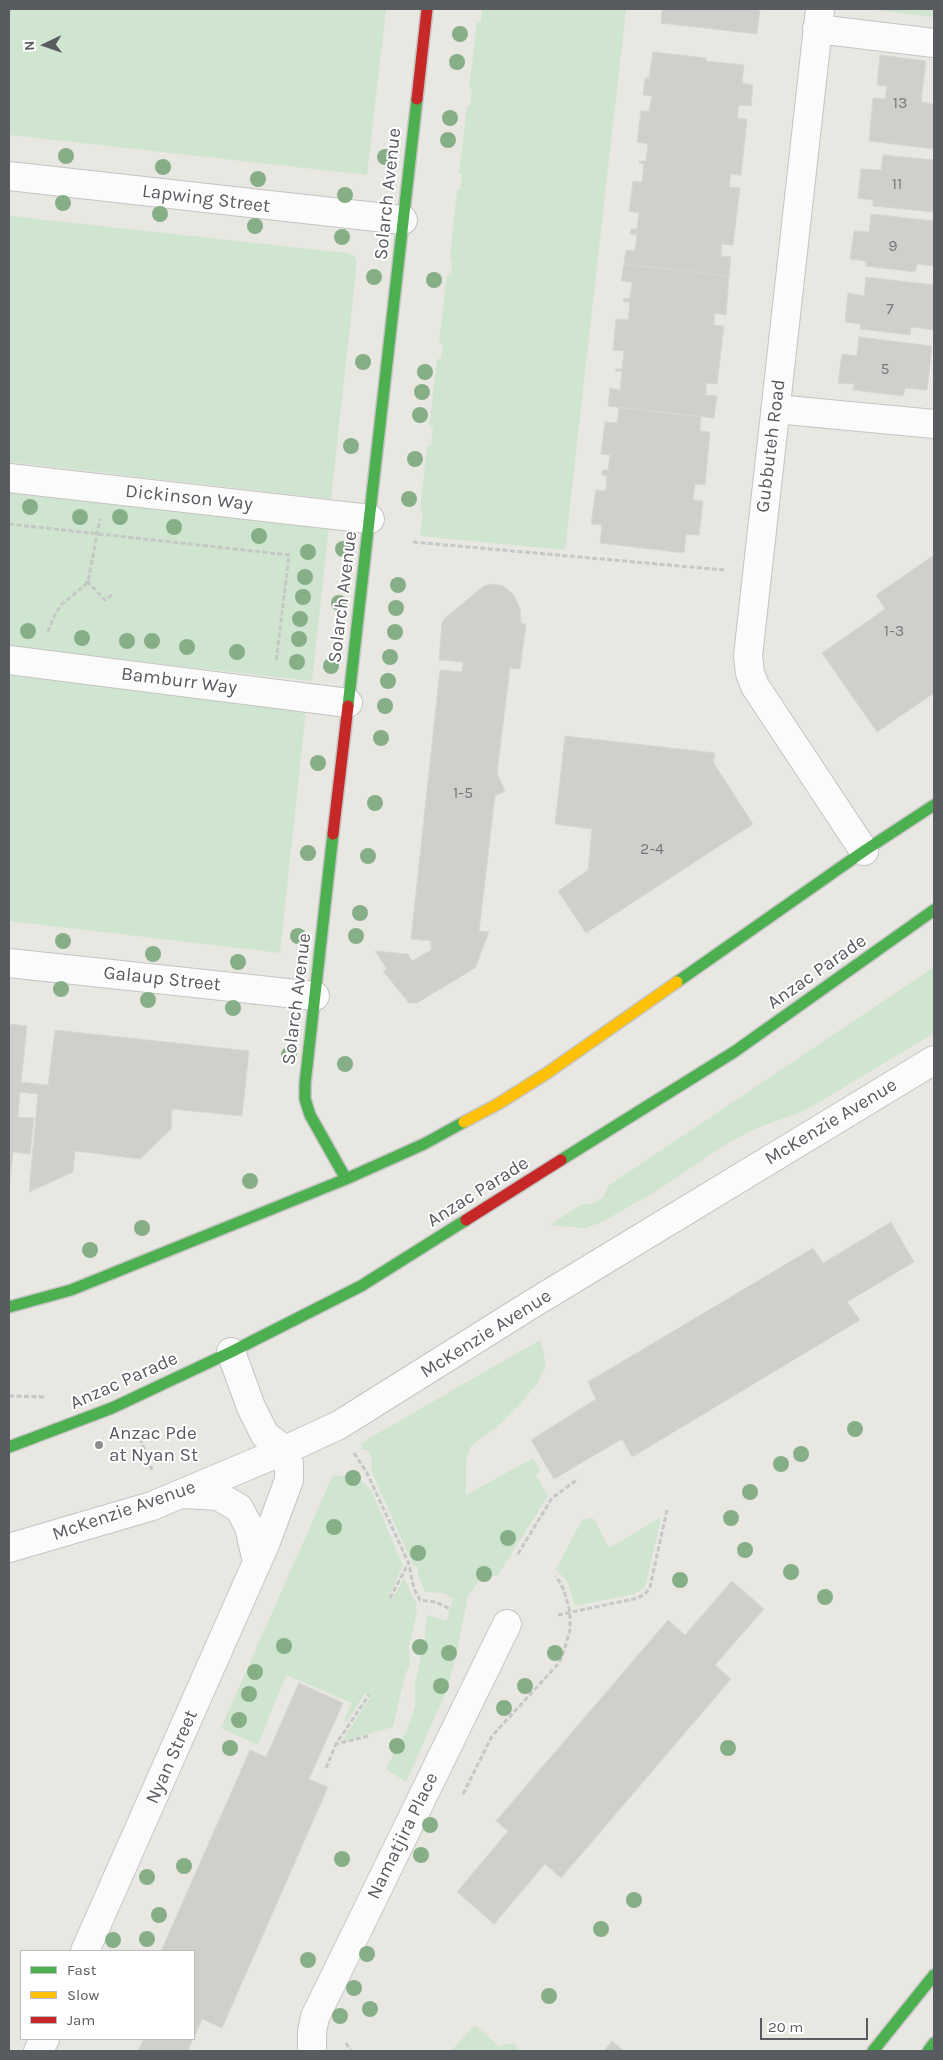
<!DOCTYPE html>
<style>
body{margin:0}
#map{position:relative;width:943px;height:2060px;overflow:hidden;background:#e8e7e2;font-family:Karla,sans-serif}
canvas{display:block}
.frame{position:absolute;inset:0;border:10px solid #585b60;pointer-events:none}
.legend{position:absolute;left:20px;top:1950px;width:175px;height:90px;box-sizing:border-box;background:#fff;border:1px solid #bcbdbf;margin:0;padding:6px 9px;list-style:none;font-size:15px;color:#585b60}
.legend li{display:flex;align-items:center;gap:10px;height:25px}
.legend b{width:25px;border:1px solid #bcbdbf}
.north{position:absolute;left:20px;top:20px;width:50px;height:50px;-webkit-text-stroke:4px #fff;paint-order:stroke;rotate:267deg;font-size:14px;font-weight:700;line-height:20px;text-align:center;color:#585b60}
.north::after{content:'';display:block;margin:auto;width:18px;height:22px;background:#585b60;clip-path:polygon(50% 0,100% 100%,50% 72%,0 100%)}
.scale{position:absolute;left:760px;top:2018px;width:108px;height:22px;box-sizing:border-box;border:2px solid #585b60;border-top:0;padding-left:6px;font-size:15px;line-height:18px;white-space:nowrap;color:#585b60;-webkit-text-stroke:4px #fff;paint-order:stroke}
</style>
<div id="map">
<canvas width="943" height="2060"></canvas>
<div class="frame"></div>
<ul class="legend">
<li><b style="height:6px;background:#4caf50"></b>Fast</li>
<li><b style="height:6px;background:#ffc107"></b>Slow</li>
<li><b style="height:6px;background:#c62828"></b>Jam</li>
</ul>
<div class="north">N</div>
<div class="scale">20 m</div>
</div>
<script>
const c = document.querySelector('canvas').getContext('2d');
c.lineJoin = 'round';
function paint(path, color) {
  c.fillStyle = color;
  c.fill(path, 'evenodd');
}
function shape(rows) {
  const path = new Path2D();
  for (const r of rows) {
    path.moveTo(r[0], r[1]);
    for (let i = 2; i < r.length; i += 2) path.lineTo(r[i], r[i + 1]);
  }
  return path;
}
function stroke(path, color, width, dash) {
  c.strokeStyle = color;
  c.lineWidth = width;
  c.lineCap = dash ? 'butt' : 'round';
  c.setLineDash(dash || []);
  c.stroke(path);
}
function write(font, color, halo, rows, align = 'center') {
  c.font = font + ' Karla,sans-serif';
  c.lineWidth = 4;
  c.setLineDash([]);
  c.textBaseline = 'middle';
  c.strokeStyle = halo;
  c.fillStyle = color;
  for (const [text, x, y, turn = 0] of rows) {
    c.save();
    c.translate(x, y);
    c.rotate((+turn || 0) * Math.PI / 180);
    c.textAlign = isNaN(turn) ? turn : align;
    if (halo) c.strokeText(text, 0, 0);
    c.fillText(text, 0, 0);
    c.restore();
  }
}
paint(shape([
 [9,9,386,9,367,175,9,135],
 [482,9,626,9,565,550,420,536,423,511,420,510,427,446,431,446,433,428,429,427,437,359,441,359,443,344,439,343,447,275,451,275,452,259,450,259,457,190,460,190,462,174,459,174,467,106,470,106,472,89,469,89,477,21,481,22],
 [868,9,934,9,934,17,933,17],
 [9,216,347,253,355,256,357,261,331,499,9,462],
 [9,489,329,527,312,681,9,647],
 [9,675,306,710,280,953,9,921],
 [934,967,934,1033,806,1110,757,1128,726,1144,658,1190,602,1222,585,1228,550,1225,582,1204,593,1204,603,1197,608,1186],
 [540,1340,546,1364,539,1381,518,1407,497,1427,471,1446,466,1460,466,1495,533,1458,540,1471,536,1475,548,1496,498,1575,480,1580,468,1596,456,1656,446,1692,406,1782,386,1769,399,1743,406,1733,415,1707,415,1685,425,1637,427,1615,446,1621,453,1599,444,1593,425,1592,418,1575,418,1569,412,1563,371,1470,372,1460,368,1450,362,1450,361,1443],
 [333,1475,345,1476,362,1482,371,1490,403,1566,388,1597,392,1599,404,1578,416,1603,417,1611,409,1647,410,1664,405,1675,393,1727,342,1741,371,1696,365,1693,347,1722,344,1720,352,1703,286,1675,258,1745,221,1728],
 [661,1517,645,1588,634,1594,575,1606,567,1581,556,1569,582,1520,591,1518,594,1519,608,1546,611,1547],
 [475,2025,500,2047,506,2044,514,2044,520,2051,451,2051]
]), '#d0e5cf');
const building = shape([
 [662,9,760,9,757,34,661,23,662,9],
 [653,52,706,58,706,61,744,65,742,83,753,85,751,106,739,105,737,118,747,119,741,175,731,174,729,187,740,188,733,245,722,244,721,250,721,256,731,257,729,276,624,264,626,250,635,251,637,235,630,234,631,229,637,229,639,213,629,211,633,181,642,182,644,164,639,163,639,161,646,161,648,144,637,142,641,111,649,111,652,96,643,95,645,78,649,78,653,52],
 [880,55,926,61,921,102,934,104,934,149,869,141,873,98,885,99,887,86,877,85,880,55],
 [883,155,934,160,934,212,873,206,873,200,858,198,861,169,881,170,883,155],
 [871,214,934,221,934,266,917,264,915,272,866,266,866,261,850,259,854,231,869,232,871,214],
 [624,264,729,276,726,315,715,313,714,320,714,325,724,326,717,384,707,383,706,390,706,395,717,396,714,418,608,406,610,388,620,390,622,371,615,371,616,369,622,369,624,351,613,350,616,319,628,320,630,302,623,302,624,298,630,299,632,282,621,281,624,264],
 [866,277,934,285,934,330,911,327,910,335,860,329,861,324,845,322,848,293,864,296,866,277],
 [859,337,932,346,927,390,905,388,903,396,853,390,854,384,838,383,842,354,857,356,859,337],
 [619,407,701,417,700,431,710,432,705,485,695,484,693,500,703,501,699,535,686,534,684,553,600,543,602,525,591,524,596,490,606,491,607,476,602,475,602,470,608,470,610,455,601,454,605,422,617,423,619,407],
 [934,555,934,693,877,732,822,653,885,609,876,595,934,555],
 [493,584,503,586,514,595,520,609,521,623,526,624,520,669,510,668,497,773,505,791,495,796,479,931,489,932,475,968,417,1003,409,1003,383,971,387,969,375,951,408,954,412,961,431,950,431,941,411,939,440,670,462,672,463,662,439,660,442,623,445,618,484,586,493,584],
 [565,736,715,753,713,762,753,824,586,933,558,891,588,870,592,829,555,824,565,736],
 [9,1024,27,1026,21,1082,48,1085,55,1030,249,1051,242,1116,172,1109,171,1129,140,1159,75,1151,73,1172,29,1192,38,1094,20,1092,18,1117,34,1118,30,1154,13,1152,9,1192,9,1024],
 [891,1222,914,1262,847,1302,860,1320,632,1457,622,1439,554,1479,531,1440,596,1399,588,1382,813,1248,823,1263,891,1222],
 [732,1581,764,1609,715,1665,731,1679,561,1878,545,1864,494,1924,457,1892,508,1831,496,1821,668,1620,685,1635,732,1581],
 [299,1683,343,1703,309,1779,328,1787,222,2028,202,2019,194,2038,194,1951,161,1951,250,1750,266,1757,299,1683],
 [144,2039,193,2039,188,2051,138,2051,144,2039],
 [612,2041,624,2051,604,2051,612,2041]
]);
paint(building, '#d0cfcc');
stroke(building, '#d7d6d2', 1);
const street = shape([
 [820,9,748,656,750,673,755,686,864,851],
 [817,29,934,43],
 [9,176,403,220],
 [776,409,934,424],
 [9,478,370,519],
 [9,660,348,703],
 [9,963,315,996],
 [184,1494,218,1496,239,1508,249,1527,257,1562],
 [9,1548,152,1506,285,1450,339,1425,532,1304,934,1060],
 [85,1951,266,1542,289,1480,289,1464,285,1450,265,1435,251,1407,231,1352],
 [38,2051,45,2039],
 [312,2051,312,2032,315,2017,507,1624]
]);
const fast = shape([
 [348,706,417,99],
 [333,834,305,1084,305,1099,310,1115,346,1179],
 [677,982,864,851,934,805],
 [561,1160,734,1052,934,910],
 [9,1307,71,1290,346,1179,424,1144,464,1122],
 [9,1447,112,1408,231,1352,361,1286,466,1220],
 [873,2051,934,1975],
 [928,2051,934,2043]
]);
const slow = shape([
 [464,1122,498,1104,547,1073,677,982]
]);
const jam = shape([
 [417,99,427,9],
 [333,834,348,706],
 [466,1220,561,1160]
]);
stroke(street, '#c4c4c3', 30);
stroke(fast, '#c5c5c4', 14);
stroke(slow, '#c5c5c4', 14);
stroke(jam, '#c5c5c4', 14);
stroke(shape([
 [9,524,289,555,276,663],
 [413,542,724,570],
 [87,581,105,600,112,595],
 [48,632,54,616,61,605,85,585,89,577,100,519],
 [9,1396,46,1397],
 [140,1438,152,1470],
 [354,1453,367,1473,409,1564,414,1589,420,1600,436,1602,450,1609],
 [518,1554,552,1498,578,1479],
 [390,1598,408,1564],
 [558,1615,638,1598,646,1593,650,1587,667,1510],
 [368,1736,336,1744,369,1695],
 [326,1768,336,1744],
 [463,1794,492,1736,559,1663,564,1651,570,1630,570,1612,564,1590,556,1576],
 [346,2043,351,2051]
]), '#c4c8c6', 3, [5, 2.5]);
stroke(street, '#fcfbfb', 28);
stroke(fast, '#4caf50', 11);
stroke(slow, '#ffc107', 11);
stroke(jam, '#c62828', 11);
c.fillStyle = '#86af88';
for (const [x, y] of [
 [460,34],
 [457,62],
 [450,118],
 [448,140],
 [66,156],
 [385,157],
 [163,167],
 [258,179],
 [345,195],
 [63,203],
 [160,214],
 [255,226],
 [342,237],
 [374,277],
 [434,280],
 [363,362],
 [425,372],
 [422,392],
 [420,415],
 [351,446],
 [415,459],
 [409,499],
 [30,507],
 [80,517],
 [120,517],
 [174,527],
 [259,536],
 [343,549],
 [308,552],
 [305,577],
 [398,585],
 [303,597],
 [339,603],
 [396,608],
 [300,619],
 [28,631],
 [395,632],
 [82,638],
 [299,639],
 [127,641],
 [152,641],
 [187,647],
 [237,652],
 [390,657],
 [297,662],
 [331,666],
 [388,681],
 [385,706],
 [381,738],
 [318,763],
 [375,803],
 [308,853],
 [368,856],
 [360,913],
 [298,936],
 [356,936],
 [63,941],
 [153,954],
 [238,962],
 [61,989],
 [148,1000],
 [233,1008],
 [289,1055],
 [345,1064],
 [250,1181],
 [142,1228],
 [90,1250],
 [855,1429],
 [801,1454],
 [781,1464],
 [353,1478],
 [750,1492],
 [731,1518],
 [334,1527],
 [508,1538],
 [745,1550],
 [418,1553],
 [791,1572],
 [484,1574],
 [680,1580],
 [825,1597],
 [284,1646],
 [420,1647],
 [449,1653],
 [555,1653],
 [255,1672],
 [441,1686],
 [525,1686],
 [249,1694],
 [504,1708],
 [239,1720],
 [397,1746],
 [230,1748],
 [728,1748],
 [430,1825],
 [421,1855],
 [342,1859],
 [184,1866],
 [147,1877],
 [634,1900],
 [159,1915],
 [601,1929],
 [147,1939],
 [113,1940],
 [367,1954],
 [308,1960],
 [354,1988],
 [549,1996],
 [370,2009],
 [340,2016]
]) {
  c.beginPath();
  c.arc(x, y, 8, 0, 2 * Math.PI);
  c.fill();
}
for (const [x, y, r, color] of [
 [99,1445,5,"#8a8c8e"]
]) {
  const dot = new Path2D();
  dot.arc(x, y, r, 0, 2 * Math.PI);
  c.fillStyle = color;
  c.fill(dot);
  stroke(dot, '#fff', 2);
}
write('16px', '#77797c', null, [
 ["13",900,103],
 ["11",897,184],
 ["9",893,246],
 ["7",890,309],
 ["5",885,369],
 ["1-3",894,631],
 ["1-5",463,793],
 ["2-4",652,849]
]);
write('19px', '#585b60', '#fff', [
 ["Solarch Avenue",388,194,-84],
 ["Lapwing Street",206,199,7],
 ["Gubbuteh Road",771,446,-83],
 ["Dickinson Way",189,498,6],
 ["Solarch Avenue",343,597,-83],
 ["Bamburr Way",179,681,7],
 ["Anzac Parade",817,972,-35],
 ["Galaup Street",162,979,6],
 ["Solarch Avenue",297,999,-83],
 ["McKenzie Avenue",831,1122,-31],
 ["Anzac Parade",478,1192,-32],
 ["McKenzie Avenue",486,1334,-32],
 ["Anzac Parade",124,1381,-24],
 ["McKenzie Avenue",124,1511,-19],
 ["Nyan Street",172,1757,-66],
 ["Namatjira Place",403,1836,-64]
]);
write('19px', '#585b60', '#fff', [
 ["Anzac Pde",109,1434],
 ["at Nyan St",109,1456]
], 'left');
</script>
